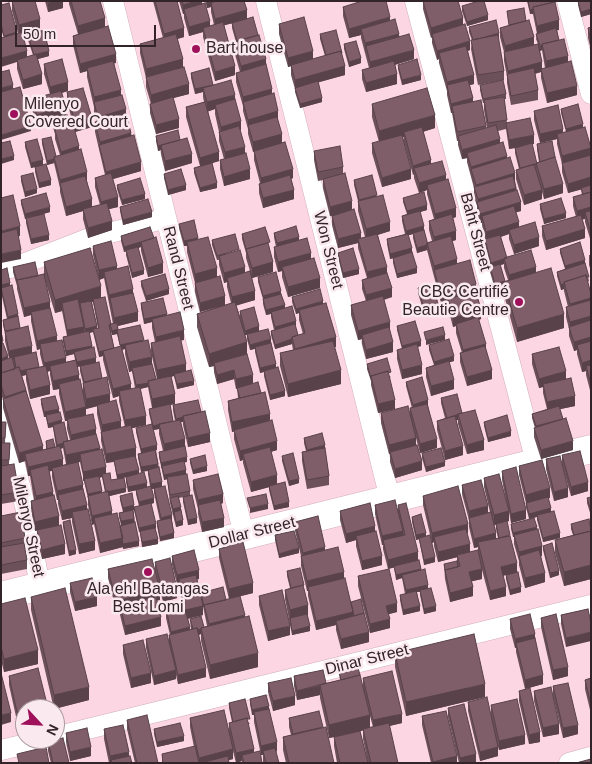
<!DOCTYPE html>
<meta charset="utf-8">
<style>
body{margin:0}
#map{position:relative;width:592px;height:764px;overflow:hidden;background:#fcd6e2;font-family:Helvetica,sans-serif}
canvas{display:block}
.frame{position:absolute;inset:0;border:2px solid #322429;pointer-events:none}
.north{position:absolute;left:15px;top:699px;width:50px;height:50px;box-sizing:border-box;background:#faeaef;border:1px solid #aa9ba0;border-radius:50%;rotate:115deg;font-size:14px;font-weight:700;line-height:20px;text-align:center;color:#322429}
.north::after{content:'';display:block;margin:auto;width:18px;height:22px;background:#a0115b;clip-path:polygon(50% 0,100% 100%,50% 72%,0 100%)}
.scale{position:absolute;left:15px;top:25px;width:141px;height:22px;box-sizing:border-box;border:2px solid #322429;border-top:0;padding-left:6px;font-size:15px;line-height:18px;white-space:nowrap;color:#322429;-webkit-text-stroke:4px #faeaef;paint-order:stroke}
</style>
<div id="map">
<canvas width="592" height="764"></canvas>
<div class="frame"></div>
<div class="north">N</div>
<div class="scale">50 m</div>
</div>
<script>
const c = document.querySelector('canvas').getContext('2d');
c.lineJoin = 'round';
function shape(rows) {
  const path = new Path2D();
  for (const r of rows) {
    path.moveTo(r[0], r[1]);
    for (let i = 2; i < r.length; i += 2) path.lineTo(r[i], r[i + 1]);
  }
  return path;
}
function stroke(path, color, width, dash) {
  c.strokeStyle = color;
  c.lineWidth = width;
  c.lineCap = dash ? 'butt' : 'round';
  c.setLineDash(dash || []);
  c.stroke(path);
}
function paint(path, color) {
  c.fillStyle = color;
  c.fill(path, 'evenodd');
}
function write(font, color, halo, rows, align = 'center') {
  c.font = font + ' Helvetica,sans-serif';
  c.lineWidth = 5;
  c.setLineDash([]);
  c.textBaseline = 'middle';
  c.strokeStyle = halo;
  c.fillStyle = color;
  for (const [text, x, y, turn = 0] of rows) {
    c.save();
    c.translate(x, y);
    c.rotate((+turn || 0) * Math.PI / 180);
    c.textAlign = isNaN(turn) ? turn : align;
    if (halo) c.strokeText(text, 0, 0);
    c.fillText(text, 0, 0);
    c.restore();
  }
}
const street = shape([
 [113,1,244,535],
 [266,1,390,499],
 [415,1,536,462],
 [567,1,591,94],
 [1,270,15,267,87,239,166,218],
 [1,409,25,506,40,586],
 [55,737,591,605],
 [1,750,47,739],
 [569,763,591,757]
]);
const secondary = shape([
 [1,596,591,449]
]);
stroke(street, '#d2aeb9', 21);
stroke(secondary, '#d2aeb9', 29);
stroke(street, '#fff', 20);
stroke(secondary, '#fff', 28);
paint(shape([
 [12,1,40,28,22,33,27,57,33,55,28,40,28,35,49,56,38,59,42,84,23,89,17,69,17,62,4,38,1,29,1,5,17,34,18,33,12,11],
 [45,1,63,1,63,8,48,12],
 [69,1,100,1,105,27,116,63,114,63,121,95,141,171,113,179,118,207,109,209,112,230,88,238,83,219,83,211,66,216,60,192,60,188,54,163,47,165,42,144,42,139,56,156,60,155,55,139,55,134,52,124,52,120,37,124,32,109,32,99,50,94,44,74,44,64,68,91,62,93,66,115,79,150,87,181,92,207,100,205,95,187,95,178,105,175,95,132,95,122,97,122,94,112,94,107,87,77,87,71,80,73,73,45,73,36,78,34,69,4],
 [153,1,177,1,184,37,177,39,189,94,173,98,179,128,156,134,150,113,150,104,151,104,146,87,146,78,140,53,140,44,163,38],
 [179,1,202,1,202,4,210,26,214,25,211,12,211,7,207,8,205,1,244,1,247,19,266,65,278,120,282,143,293,178,291,179,294,199,263,208,259,193,259,184,260,183,254,160,254,151,253,152,248,134,248,129,243,111,243,106,236,82,236,73,240,72,234,51,234,42,236,42,232,28,232,23,238,22,224,25,235,75,215,81,203,37,203,32,189,36,184,18,184,14,183,14],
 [423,1,463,24,470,50,468,51,474,84,470,85,473,102,486,126,486,128,487,128,484,110,484,103,483,103,480,90,480,85,506,94,506,99,504,99,507,123,534,144,532,144,536,163,539,162,537,149,537,144,563,193,544,199,542,192,542,199,524,205,516,179,516,170,519,169,515,153,515,148,509,149,506,129,498,131,500,143,507,158,515,181,521,211,516,212,519,227,539,246,514,254,509,239,509,234,501,237,507,258,536,272,564,328,517,342,504,295,504,286,495,289,490,272,490,267,491,267,485,244,485,239,482,225,482,223,480,223,477,211,477,206,474,197,474,188,467,162,467,158,462,159,458,145,458,141,457,141,452,113,451,113,447,95,447,91,439,63,439,59,437,60,432,43,432,37,431,38,423,9],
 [504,264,504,268,508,280,505,281,500,265],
 [527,1,554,1,559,30,557,30,559,40,568,62,577,95,547,103,541,78,541,72,535,74,538,90,538,100,511,105,507,83,507,76,504,61,504,52,500,37,500,28,509,25,507,11,526,21,534,45,538,44,536,39,537,34,533,14,530,14],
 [542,50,545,68,542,69,540,51],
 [578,1,591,1,591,14,581,17,578,5],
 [462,6,488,20,467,26,462,11],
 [343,7,390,21,414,59,395,65,397,84,366,92,362,79,362,70,369,68,361,38,361,35,349,38,343,16],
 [279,24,313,59,325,56,320,39,320,34,342,56,345,75,318,82,322,102,300,108,295,92,295,89,291,75,291,66,288,67,279,34],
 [469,27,499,37,498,38,504,71,504,80,478,85,471,49,472,40,469,32],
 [591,27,591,50,588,38,588,28],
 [344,44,361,63,349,67,344,49],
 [398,65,421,80,402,85,398,69],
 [191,73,213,85,235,100,240,130,250,179,224,186,220,169,220,160,224,159,219,141,219,132,215,114,215,109,208,111,219,161,212,163,217,188,200,192,194,173,194,168,200,166,186,117,186,107,204,102,203,97,203,92,195,94,191,78],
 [67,92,92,127,75,132,67,101],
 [372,104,435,128,423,132,431,164,446,179,456,217,453,218,456,240,452,241,457,264,476,293,481,319,479,320,492,379,467,386,460,362,460,353,462,353,456,333,456,326,453,327,448,308,448,301,441,303,427,250,417,253,413,238,413,234,408,235,417,273,397,278,393,263,393,258,390,259,387,244,387,239,405,234,402,221,402,216,407,214,403,202,403,198,427,210,420,212,427,243,432,241,429,230,429,221,434,219,427,194,427,190,419,193,414,178,414,174,413,175,404,142,404,137,403,137,411,179,382,187,372,153,372,143,379,142,372,117],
 [561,109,583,127,591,148,591,242,585,222,585,219,582,219,585,238,546,250,542,236,542,226,576,217,573,206,573,197,582,195,581,189,568,193,562,172,562,164,557,144,557,139,540,143,534,120,534,111,563,133,566,132,561,113],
 [156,136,180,140,192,163,165,171,161,154,161,150,158,151,156,141],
 [25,142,43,165,51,185,39,188,35,172,35,167,31,168,25,147],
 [314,151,343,167,343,173,352,210,361,238,365,237,358,211,358,201,354,185,354,180,377,196,390,231,378,235,392,297,384,300,393,352,366,359,362,344,362,339,358,340,351,315,351,305,366,301,362,289,362,280,367,278,358,248,358,243,338,248,332,225,332,216,330,216,323,188,323,180,318,181,314,160],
 [164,174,186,190,168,195,164,178],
 [21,176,37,193,25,197,21,181],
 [117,185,145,199,122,205,117,189],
 [21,200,50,212,43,214,49,240,31,244,26,223,26,219,25,219,21,204],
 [540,204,566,218,544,224,540,209],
 [120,207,152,217,123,225,120,211],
 [179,224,198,239,217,277,225,305,231,303,227,287,227,282,224,283,219,265,219,260,217,260,212,245,212,240,245,273,250,271,246,258,246,253,242,239,242,234,270,247,269,247,273,272,252,278,255,300,236,305,240,316,240,311,271,343,276,368,285,396,270,400,264,376,264,372,260,373,255,352,255,349,250,350,247,339,247,335,245,335,247,355,253,383,270,420,277,450,271,452,277,484,289,507,274,510,269,490,269,487,251,492,243,463,243,460,240,461,234,439,234,431,232,432,228,410,228,401,238,398,237,388,236,389,234,379,217,384,214,372,214,366,209,367,197,327,197,314,220,306,200,312,195,292,195,283,187,252,187,246,184,246,179,228],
 [150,227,163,273,148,277,141,251,141,247,138,248,144,274,132,278,126,255,126,251,124,252,121,241,121,236],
 [274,233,299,241,311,259,320,288,288,297,282,277,282,271,278,272,274,257,274,247,276,247,274,237],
 [93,246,117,269,133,294,138,321,118,326,118,330,144,341,156,379,157,379,151,352,151,343,155,342,152,328,152,322,144,324,141,308,141,303,167,315,184,340,180,340,186,371,194,385,177,389,174,376,171,377,175,404,170,405,173,421,175,421,173,410,173,405,201,412,210,442,188,447,183,425,183,422,181,422,187,462,184,462,186,474,190,491,190,495,197,523,188,525,183,502,183,497,179,498,183,525,176,527,170,503,167,479,164,480,159,457,159,452,163,451,159,434,159,429,153,430,149,413,149,409,152,408,148,387,140,389,146,425,131,428,139,474,147,487,150,486,148,474,148,471,141,472,138,458,138,454,141,453,136,432,136,428,157,450,156,450,162,486,172,520,174,538,160,541,157,526,157,521,160,521,154,493,154,489,152,489,154,503,151,504,158,544,142,547,140,532,139,532,134,510,133,510,139,546,123,549,123,545,123,547,100,553,94,524,92,525,88,505,88,499,80,462,78,462,95,550,79,554,72,522,72,518,62,520,58,504,58,500,57,500,52,477,52,471,49,471,59,525,65,554,42,559,37,540,37,530,35,531,31,510,31,501,34,500,30,476,28,476,25,461,19,463,3,408,3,399,1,395,1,331,3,343,8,359,9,358,5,341,5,333,3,325,3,320,7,319,1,292,1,270,10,286,20,328,39,367,43,366,40,354,40,349,37,350,31,321,31,315,24,317,17,289,17,286,13,272,13,267,38,276,44,274,44,262,101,298,111,324,113,324,104,278,99,280,93,255],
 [45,280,55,313,62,311,67,336,63,337,63,342,66,356,74,354,75,360,66,362,57,341,50,308],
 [92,302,93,302,98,328,97,328],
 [110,329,112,335,117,334,120,346,114,348],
 [93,332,99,357,103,356,103,360,113,398,119,396,119,401,125,427,121,428,110,402,96,362,89,333],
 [125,349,125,354,129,372,132,371,135,388,131,389,122,350],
 [80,366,80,371,83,383,83,392,79,379,77,367],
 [50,371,50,375,53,390,59,389,59,394,65,421,67,421,67,429,70,440,68,441,59,413,41,399,41,404,44,417,46,417,48,428,53,427,56,447,55,447,46,441,46,449,43,450,22,376,26,375,26,380,30,399,50,394,47,372],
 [97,406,97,414,101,432,101,441,106,463,114,462,117,479,111,480,106,473,96,434,86,415,86,407,86,409],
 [63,448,66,464,63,465,60,449],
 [102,477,105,492,102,493,99,478],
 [126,477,126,482,128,492,136,490,136,494,139,506,134,507,120,496,120,500,123,512,119,513,119,517,121,525,120,526,112,514,109,496,126,492,124,478],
 [560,249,585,265,589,281,587,282,591,294,591,394,586,375,586,371,582,372,577,354,577,350,574,351,569,336,569,329,566,317,566,307,568,307,564,291,564,289,561,290,557,276,557,272,565,269,560,253],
 [338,253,359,274,343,278,338,257],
 [589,255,591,255,591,271,589,265],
 [258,277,281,294,285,308,296,326,295,326,298,335,303,334,299,320,299,313,296,314,292,302,292,297,323,304,336,347,334,347,341,384,288,397,280,366,280,353,293,350,292,344,275,349,271,335,271,331,274,330,271,317,271,314,266,315,263,304,263,299,258,282],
 [141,281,169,294,146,301,141,286],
 [418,288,438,309,424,313,418,293],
 [397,326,421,346,417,347,422,374,402,379,397,359,397,350,402,349,397,330],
 [429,345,454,361,449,362,454,389,431,396,426,377,426,368,434,365,429,350],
 [532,354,566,379,575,406,560,409,573,450,541,459,534,437,534,428,535,428,532,418,532,414,547,409,543,393,543,387,539,388,532,364],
 [367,364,391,377,389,378,395,409,378,413,371,385,371,381,367,369],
 [406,382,428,405,437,448,420,453,416,438,416,445,422,470,395,478,390,462,390,454,389,454,381,423,381,413,410,417,410,408,412,408,406,386],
 [441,398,462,413,484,450,467,454,458,424,458,420,456,420,463,455,445,460,437,430,437,421,445,418,441,403],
 [1,422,6,422,5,443,10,443,9,465,19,492,19,501,1,504],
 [484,422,511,436,488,442,484,426],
 [304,438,325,450,329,476,329,485,307,489,302,461,302,452,306,451,304,443],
 [422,453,445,466,426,472,422,458],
 [562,455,588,491,571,496,562,465],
 [282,456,299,483,289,486,282,461],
 [190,459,207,471,193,474,190,463],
 [546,459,568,497,554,501,546,469],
 [519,466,550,498,548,498,551,512,560,538,543,542,537,520,537,517,529,519,526,507,526,503,519,475],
 [502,471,526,519,511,523,509,512,509,521,494,525,496,539,498,538,496,529,496,524,510,538,521,592,510,595,506,579,506,575,503,576,506,596,490,600,482,570,482,579,472,581,473,596,450,602,445,579,444,564,457,564,457,557,438,562,434,546,434,542,432,543,423,505,423,496,468,533,467,533,470,552,478,550,478,547,474,548,469,527,469,520,462,494,462,485,488,513,490,512,484,487,484,478,507,505,502,480],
 [193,480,223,503,221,504,224,527,202,532,198,514,198,509,193,489],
 [591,497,591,516,587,503,587,498],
 [375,505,398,510,398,505,436,611,424,614,420,595,420,592,417,592,420,611,403,615,400,600,400,595,405,594,402,578,396,580,394,567,388,569,383,549,383,545,382,545,375,514],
 [340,511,375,532,382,565,362,570,356,546,356,540,346,543,340,520],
 [1,516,25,538,25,547,27,560,27,569,1,574],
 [412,517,426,536,435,562,424,565,419,539,416,540,412,522],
 [63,522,76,554,69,556,63,527],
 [295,522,325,551,344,578,351,605,351,602,369,642,341,649,336,630,336,625,316,630,308,596,308,591,307,591,301,566,301,556,295,531],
 [511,524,537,529,542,556,541,556,545,582,525,588,519,565,519,561,514,544,514,537,513,537,511,529],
 [571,524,591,527,591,579,564,586,555,553,555,540,573,535,571,529],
 [275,535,299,553,279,558,275,540],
 [543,546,559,575,550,578,543,550],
 [219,549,253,593,229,599,219,558],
 [172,556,199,579,197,579,201,596,201,593,226,600,245,617,258,667,210,679,201,641,201,634,199,635,206,677,178,684,176,675,176,679,154,685,146,648,146,639,169,641,169,635,170,635,166,618,166,608,183,604,179,588,179,584,177,584,172,565],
 [203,606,207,626,204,627,190,619,191,629,190,630,188,619,203,615],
 [155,562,177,598,163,602,160,590,160,600,156,600,161,626,125,635,120,615,120,609,116,610,108,578,108,569,155,571],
 [287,571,304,589,310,631,292,635,285,599,285,590,290,588,287,576],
 [358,576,397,612,388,614,390,628,370,633,358,586],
 [70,583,97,606,75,611,70,592],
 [259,596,290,635,268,641,259,605],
 [31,597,89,700,54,709,31,610],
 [1,604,38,664,4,672,1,660],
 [588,609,566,647,561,624,561,615],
 [541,618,568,676,553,680,541,627],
 [510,619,535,638,543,684,525,689,516,652,516,648,515,648,510,629],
 [123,645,151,683,131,688,123,654],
 [395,653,485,697,406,716,395,667],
 [339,672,363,686,363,678,402,723,389,726,398,763,368,763,363,739,363,730,360,731,368,763,337,763,334,746,334,737,329,738,320,698,320,695,297,700,294,686,294,676,326,683,340,680],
 [370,716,373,727,370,728],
 [9,676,47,709,25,709,25,719,17,721,9,685],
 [591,678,591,714,585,689,585,680],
 [268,683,295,705,273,711,268,692],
 [553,686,578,734,563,738,553,696],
 [519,691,540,742,529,744,519,701],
 [534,691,559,734,543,737,534,701],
 [250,699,269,709,277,751,276,752,279,763,263,763,263,755,261,755,254,722,254,715,252,715,250,704],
 [468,702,491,715,491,705,525,744,499,750,498,747,498,756,480,761,468,711],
 [229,703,250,724,248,724,254,753,262,763,242,763,242,761,236,763,233,751,233,759,229,760,229,763,162,763,162,754,194,747,190,727,190,718,229,731,229,723,232,722,229,708],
 [448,708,476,763,459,763,448,717],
 [422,716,457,763,431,763,422,725],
 [289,718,323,728,334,763,286,763,283,750,283,737,291,735,289,727],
 [127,720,158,763,135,763,127,729],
 [104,729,129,756,132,763,109,763,104,739],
 [154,729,184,741,157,747,154,734],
 [66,733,91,756,70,761,66,742],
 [48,741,69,763,51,763,48,751]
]), '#6d515a');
paint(shape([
 [53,1,63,1,63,8,48,12,48,3],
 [196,1,202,1,202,9,184,9,184,14,183,14,183,5],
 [207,1,233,1,211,3,211,7,207,8],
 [533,9,533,14,530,14,530,10],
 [591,9,591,14,581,17,581,12],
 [247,10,247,19,215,28,215,19],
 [488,15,488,20,467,26,467,22],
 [390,17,390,26,361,29,361,35,349,38,349,29],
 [105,18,105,28,78,35,78,26],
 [463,18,463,27,432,34,432,37,431,38,431,28],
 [40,19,40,28,19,34,19,25],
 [559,20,559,30,537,35,537,26],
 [210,21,210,31,203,28,203,32,189,36,189,27],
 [184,28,184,37,164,43,164,34],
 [17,32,17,37,4,41,4,36],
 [499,33,499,37,473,45,473,40],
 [399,34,399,43,366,46,365,53,365,43],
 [534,37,534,47,505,55,505,46],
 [470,41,470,50,440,59,439,53,439,59,437,60,437,51],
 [540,46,542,46,542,50,540,51],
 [414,50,414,59,370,72,370,62],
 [27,51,27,60,17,60,17,62,1,67,1,58],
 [49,51,49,56,34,60,34,55],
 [313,51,313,60,288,67,288,58],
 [116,54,116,63,87,71,87,68,87,71,80,73,80,64],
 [568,56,568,65,546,71,546,61],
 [361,58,361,63,349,67,349,62],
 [183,59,183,68,146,78,146,69],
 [266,59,266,69,241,76,241,66],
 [542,62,542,72,541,69,541,72,508,80,508,71],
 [235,66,235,75,215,81,215,72],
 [345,66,345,75,295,89,295,80],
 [42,74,42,84,23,89,23,80],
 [397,74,397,84,366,92,366,83],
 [421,75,421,80,402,85,402,80],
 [474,75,474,84,448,91,447,85,447,91,447,82],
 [68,82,68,91,50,96,50,87],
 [189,84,189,94,151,104,151,95],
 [13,85,13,89,1,93,1,88],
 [213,85,203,88,203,92,195,94,195,89],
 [577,86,577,95,547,103,547,93],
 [272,89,272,98,243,102,243,106,243,97],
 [121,90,121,99,94,102,94,107,94,97],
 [235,95,235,104,215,105,215,109,207,112,207,102],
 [322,98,322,102,300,108,300,104],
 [473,98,473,108,452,106,452,113,451,113,451,104],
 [66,106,66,116,37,124,37,115],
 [126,109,126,119,98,126,98,117],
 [278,111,278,120,248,125,248,129,248,120],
 [435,115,435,128,405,137,404,132,404,137,379,144,379,131],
 [92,118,92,127,75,132,75,123],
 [179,119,179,128,156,134,156,125],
 [241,121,241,130,221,136,221,127],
 [583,124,583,129,566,134,566,129],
 [31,126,31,131,1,140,1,135],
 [563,129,563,138,557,134,557,139,540,143,540,134],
 [131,133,131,142,100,147,100,142],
 [282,134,282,144,253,152,253,142],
 [534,135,534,144,509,149,509,140],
 [500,139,500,148,467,153,467,158,462,159,462,150],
 [161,145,161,150,158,151,158,146],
 [79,146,79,156,61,161,61,152],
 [245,147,245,156,225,161,225,152],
 [591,148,591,157,562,165,562,156],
 [219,152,219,161,200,167,200,158],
 [192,154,192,163,165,171,165,161],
 [14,156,14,160,1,164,1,159],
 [507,156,507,165,471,169,471,176,471,167],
 [54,159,54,163,47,165,47,161],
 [43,160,43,165,31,168,31,163],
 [431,160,431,170,414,168,414,174,413,175,413,166],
 [141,162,141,171,106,181,106,172],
 [250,169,250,179,224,186,224,177],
 [293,169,293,178,261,187,261,178],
 [411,169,411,179,382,187,382,178],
 [87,172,87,181,61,188,60,184,60,180],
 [515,173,515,183,476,194,476,185],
 [446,175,446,185,427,185,427,190,419,193,419,183],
 [591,177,591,187,568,193,568,184],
 [51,180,51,185,39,188,39,183],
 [217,183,217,188,200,192,200,188],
 [563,184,563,193,544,199,544,189],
 [186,185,186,190,168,195,168,190],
 [516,188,516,197,478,204,478,199],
 [37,189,37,193,25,197,25,192],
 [294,190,294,199,263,208,263,198],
 [542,190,542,199,524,205,524,195],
 [145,194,145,199,122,205,122,200],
 [118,197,118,207,101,211,101,202],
 [92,199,92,209,83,209,83,211,66,216,66,207],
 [352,201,352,210,330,216,330,207],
 [521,202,521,211,483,222,482,216,482,223,480,223,480,214],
 [427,205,427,210,407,216,407,211],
 [50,207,50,212,25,219,25,214],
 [591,207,591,217,585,212,585,219,577,221,577,211],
 [456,208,456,217,435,223,435,214],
 [152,212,152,217,123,225,123,220],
 [566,213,566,218,544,224,544,219],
 [112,221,112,230,88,238,88,228],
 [390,222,390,231,366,238,366,229],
 [519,222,519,231,509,230,509,234,486,241,486,232],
 [20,226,20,236,2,240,2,231],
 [424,226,424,231,406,236,406,231],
 [585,229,585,238,546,250,546,241],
 [456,231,456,240,434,247,434,237],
 [361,233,361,242,358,239,358,243,338,248,338,239],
 [49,235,49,240,31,244,31,239],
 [299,237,299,241,277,248,277,243],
 [539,237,539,246,514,254,514,245],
 [198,238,198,242,187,242,187,246,184,246,184,241],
 [141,242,141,247,124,252,124,247],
 [427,245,427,250,417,253,417,248],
 [412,248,412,253,390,259,390,254],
 [21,250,21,259,1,263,1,254],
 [311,253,311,263,282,267,282,271,278,272,278,262],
 [457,259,457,269,434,270,434,275,434,266],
 [504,259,504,264,491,268,491,263],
 [585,260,585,265,565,271,565,266],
 [273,262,273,272,252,278,252,268],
 [163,263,163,273,148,277,148,268],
 [117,266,117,275,104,272,104,278,99,280,99,270],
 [245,267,245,277,227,278,227,282,224,283,224,273],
 [387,267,387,276,367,281,367,272],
 [536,267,536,276,509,284,509,275],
 [217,268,217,278,195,284,195,274],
 [417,268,417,273,397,278,397,274],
 [359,269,359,274,343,278,343,273],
 [144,270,144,274,132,278,132,273],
 [320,278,320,288,288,297,288,287],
 [505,281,504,282,504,286,495,289,495,284],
 [10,283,10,287,1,289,1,285],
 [476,284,476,293,448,299,448,301,441,303,441,294],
 [564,284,564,289,561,290,561,285],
 [101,286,101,299,93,299,93,302,80,305,62,303,62,311,55,313,55,300],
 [392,288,392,297,366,304,366,295],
 [133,289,133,298,110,298,109,304,109,295],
 [169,289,169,294,146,301,146,296],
 [255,291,255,300,232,307,232,297],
 [281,291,281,295,263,300,263,296],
 [225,296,225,305,200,312,200,303],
 [591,298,591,308,570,313,570,304],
 [323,301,323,306,299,310,299,313,296,314,296,309],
 [50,302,50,311,31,312,31,315,24,317,24,308],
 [438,304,438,309,424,313,424,309],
 [285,305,285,310,266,315,266,310],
 [481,310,481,319,457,326,456,324,456,326,453,327,453,318],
 [138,312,138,321,114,327,114,318],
 [18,314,18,319,8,322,8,317],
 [167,314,167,318,152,319,152,322,144,324,144,319],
 [564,314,564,328,517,342,517,328],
 [591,316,591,325,570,331,570,322],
 [296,321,296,326,275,332,275,327],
 [390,322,390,331,362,335,362,339,358,340,358,331],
 [97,326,97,331,93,329,93,332,85,334,85,329],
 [259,326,259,331,245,335,245,331],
 [84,327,84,336,67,340,67,330],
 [118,329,118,334,117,330,117,334,112,335,112,331],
 [184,330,184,340,156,346,156,337],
 [445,335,445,340,426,345,426,340],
 [57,336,57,346,40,344,40,349,37,350,37,341],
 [336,337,336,347,295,358,295,349],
 [591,337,591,346,577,345,577,350,574,351,574,342],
 [271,339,271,344,250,350,250,345],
 [292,339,292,344,275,349,275,345],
 [144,340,125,345,125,349,120,350,120,345],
 [421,341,421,346,402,351,402,346],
 [247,342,247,356,214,363,214,366,209,367,209,354],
 [393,342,393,352,366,359,366,350],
 [486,344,486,353,463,359,463,350],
 [32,346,32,355,14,357,14,359,9,360,9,351],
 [92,346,92,350,74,352,74,354,66,356,66,351],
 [103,351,103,356,99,357,99,352],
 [8,356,8,361,1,363,1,359],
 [454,356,454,361,434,367,434,362],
 [152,357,152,366,132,368,132,371,129,372,129,362],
 [66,358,66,367,50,366,50,371,44,372,44,363],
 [96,358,96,363,77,367,77,362],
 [591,360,591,370,586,366,586,371,582,372,582,363],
 [186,364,186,373,157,380,157,370],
 [276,364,276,368,260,373,260,368],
 [422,365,422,374,402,379,402,370],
 [39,367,26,370,26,375,17,377,17,372],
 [234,370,234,379,217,384,217,375],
 [341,370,341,384,288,397,288,384],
 [492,370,492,379,467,386,467,377],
 [566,371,566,380,543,384,543,387,539,388,539,379],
 [79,375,79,384,59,384,59,389,53,390,53,381],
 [253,375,253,384,236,389,236,379],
 [454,380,454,389,431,396,431,386],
 [194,381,194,385,177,389,177,384],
 [148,383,148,387,136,390,136,385],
 [131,384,131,393,119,391,119,396,113,398,113,389],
 [50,385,50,394,30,399,30,390],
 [26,390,26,399,5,406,5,397],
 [285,391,285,396,270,400,270,395],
 [110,394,110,403,86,409,86,399],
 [175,394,175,404,152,408,152,399],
 [575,396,575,406,547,412,547,402],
 [395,400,395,409,378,413,378,404],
 [428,400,428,405,413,410,413,405],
 [86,407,86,417,65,421,65,412],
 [59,409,59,414,44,417,44,412],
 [270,414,270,423,232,432,232,422],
 [458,415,458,420,447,423,447,418],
 [146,416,146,425,125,430,125,420],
 [183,417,183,422,176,423,176,419],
 [62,420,62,425,48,428,48,424],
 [121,421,121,430,102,435,102,425],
 [159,424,159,429,153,430,153,426],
 [96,429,96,438,71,444,71,435],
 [511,431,511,436,488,442,488,438],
 [210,433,210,442,188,447,188,438],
 [416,438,416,447,389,454,389,445],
 [185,439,185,449,164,453,164,444],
 [437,439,437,448,420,453,420,444],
 [484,440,484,450,467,454,467,445],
 [277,441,277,450,245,459,243,454,243,460,240,461,240,451],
 [573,441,573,450,541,459,541,450],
 [63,444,63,448,57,450,57,445],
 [157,445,157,450,141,453,141,449],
 [325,445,325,450,307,454,307,450],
 [43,446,43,455,25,454,25,461,19,463,19,453],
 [463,446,463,455,445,460,445,451],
 [100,448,100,457,80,454,80,462,66,465,66,455],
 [136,448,136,457,106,463,106,454],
 [187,457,187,462,161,468,161,463],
 [63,459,63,468,52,468,52,471,31,475,30,470,30,476,28,476,28,467],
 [422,461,422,470,395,478,395,469],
 [445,462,445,466,426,472,426,467],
 [158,464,158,468,141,472,141,467],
 [207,466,207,471,193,474,193,470],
 [106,467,106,476,102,474,102,477,83,481,83,472],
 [139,470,139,474,117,479,117,475],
 [186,470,186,474,164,480,164,475],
 [277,475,277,485,251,492,251,482],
 [299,479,299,483,289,486,289,481],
 [162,482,162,487,151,489,151,484],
 [588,482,588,491,571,496,571,487],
 [147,483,147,488,128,492,128,487],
 [83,485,83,494,58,495,58,500,57,500,57,491],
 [126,488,126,492,106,497,106,492],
 [550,488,550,498,526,504,526,495],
 [568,488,568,497,554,501,554,492],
 [102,491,102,496,88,496,88,499,88,494],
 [53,492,53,501,36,505,36,496],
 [223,494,223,503,199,509,198,505,198,509,198,500],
 [154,498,154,503,139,506,139,502],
 [289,502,289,507,274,510,274,506],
 [268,504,268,509,250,513,250,508],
 [87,505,87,514,72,512,72,518,62,520,62,511],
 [134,505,134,510,123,512,123,508],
 [488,506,488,515,469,518,469,511],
 [181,507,181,512,173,514,173,509],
 [551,508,551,513,529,519,529,514],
 [526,510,526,519,511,523,511,514],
 [112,511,112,520,94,518,94,524,92,525,92,516],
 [509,511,509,521,494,525,494,515],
 [172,515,172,520,161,522,161,518],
 [59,516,59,525,35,531,35,522],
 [197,518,197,523,188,525,188,520],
 [224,518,224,527,202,532,202,522],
 [134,519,134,523,121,526,121,521],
 [183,520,183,525,176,527,176,522],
 [156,524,156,528,139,532,139,528],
 [468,524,468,533,435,542,434,537,434,542,432,543,432,533],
 [375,526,375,535,356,536,356,540,346,543,346,534],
 [537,527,537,531,514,535,514,537,513,537,513,533],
 [403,531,403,540,383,540,383,545,382,545,382,536],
 [174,533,174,538,160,541,160,537],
 [426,533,426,537,416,540,416,535],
 [496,533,496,542,478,542,478,547,474,548,474,539],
 [560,533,560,538,543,542,543,538],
 [123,538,123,547,100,553,100,543],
 [158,539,158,544,142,547,142,542],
 [95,541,95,550,79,554,79,544],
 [139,541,139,546,123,549,123,544],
 [65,544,65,554,42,559,42,550],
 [470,544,470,554,438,562,438,552],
 [542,546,542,556,520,561,519,552],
 [325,547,325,556,303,562,303,553],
 [299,548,299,553,279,558,279,554],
 [76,550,76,554,69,556,69,551],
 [418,552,418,562,388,569,388,560],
 [382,556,382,565,362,570,362,561],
 [435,557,435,562,424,565,424,560],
 [517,563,517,572,501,576,501,567],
 [591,565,591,579,564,586,564,572],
 [421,569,421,573,402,575,402,578,396,580,396,575],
 [482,569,482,579,469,582,469,572],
 [199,570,199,579,180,584,179,579,179,584,177,584,177,575],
 [559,571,559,575,550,578,550,573],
 [344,572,344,582,308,587,308,591,307,591,307,581],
 [545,573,545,582,525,588,525,578],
 [253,583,253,593,229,599,229,589],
 [428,585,428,589,406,595,406,590],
 [473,587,473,596,450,602,450,593],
 [506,587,506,596,490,600,490,591],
 [521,587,521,592,510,595,510,590],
 [177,589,177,598,163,602,163,593],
 [160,590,160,600,120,609,120,605,120,609,116,610,116,601],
 [97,597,97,606,75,611,75,602],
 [397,603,397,612,386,615,386,606],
 [308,605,308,615,290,620,290,610],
 [203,606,203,615,185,619,185,610],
 [420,606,420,611,403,615,403,610],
 [436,606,436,611,424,614,424,609],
 [353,612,353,621,336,621,336,625,316,630,316,621],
 [245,615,245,624,209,633,209,624],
 [161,617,161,626,125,635,125,626],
 [390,619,390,628,370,633,370,624],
 [290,626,290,635,268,641,268,631],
 [310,626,310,631,292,635,292,631],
 [190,627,190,636,171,641,171,632],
 [201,630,201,634,193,636,193,631],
 [369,632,369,642,341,649,341,639],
 [591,632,591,641,566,647,566,638],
 [535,634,535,643,516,643,516,648,515,648,515,639],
 [38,650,38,664,4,672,4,659],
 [258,653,258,667,210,679,210,665],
 [568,667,568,676,553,680,553,670],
 [206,668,206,677,178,684,178,675],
 [176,670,176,679,154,685,154,676],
 [151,673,151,683,131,688,131,678],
 [543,675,543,684,525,689,525,680],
 [485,684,485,697,406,716,406,702],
 [320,686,320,695,297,700,297,691],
 [89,687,89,700,54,709,54,695],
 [295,696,295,705,273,711,273,701],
 [47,704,47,709,29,709],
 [269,706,269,711,254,712,254,715,252,715,252,710],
 [25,710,25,719,17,721,17,712],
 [11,713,11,722,1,725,1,715],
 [402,714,402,723,373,730,373,720],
 [370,715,370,729,329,738,329,725],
 [559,724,559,734,543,737,543,728],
 [578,725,578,734,563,738,563,728],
 [540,732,540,742,529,744,529,735],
 [525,735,525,744,499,750,499,741],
 [184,736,184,741,157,747,157,742],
 [277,742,277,751,264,754,263,751,263,755,261,755,261,746],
 [91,747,91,756,70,761,70,752],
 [498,747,498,756,480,761,480,752],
 [233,749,233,759,216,763,199,763,199,758],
 [254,749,254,758,242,755,242,761,236,763,236,753],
 [129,752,129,761,111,760,111,763,110,763,110,756],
 [476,754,476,763,460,763,460,758],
 [457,756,457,763,433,763,433,762]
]), '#59424a');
const building = shape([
 [12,1,35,1,40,19,19,25,12,1],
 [71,1,100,1,105,18,78,26,71,1],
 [155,1,177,1,184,28,164,34,155,1],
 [182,1,196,1,183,5,182,1],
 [216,1,244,1,247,10,215,19,211,3,216,1],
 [362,1,386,1,390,17,349,29,343,7,362,1],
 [423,1,458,1,463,18,431,28,423,1],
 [479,1,484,1,488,15,467,22,462,6,479,1],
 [528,1,554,1,554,2,533,7,533,9,530,10,528,1],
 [578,1,591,1,591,9,581,12,578,1],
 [555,2,559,20,537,26,533,7,555,2],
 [9,3,17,32,4,36,1,24,1,5,9,3],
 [205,3,210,21,189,27,184,9,205,3],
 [524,8,526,21,509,25,507,11,524,8],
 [253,17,258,35,237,41,232,23,253,17],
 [304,17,313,51,288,58,279,24,304,17],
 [395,19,399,34,365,43,361,29,395,19],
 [496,20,499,33,482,38,473,40,469,27,496,20],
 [529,20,534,37,505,46,500,28,529,20],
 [223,22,235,66,215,72,203,28,223,22],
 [465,24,470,41,437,51,432,34,465,24],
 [108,26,116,54,80,64,73,36,108,26],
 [591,27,591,41,588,28,591,27],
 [556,28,559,40,542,44,542,46,540,46,536,34,556,28],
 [44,30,49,51,34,55,28,35,44,30],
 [336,30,342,53,341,54,341,51,326,55,320,34,336,30],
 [22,32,27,51,1,58,1,38,22,32],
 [176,34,183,59,146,69,140,44,176,34],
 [409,34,414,50,370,62,366,46,409,34],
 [259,35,266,59,241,66,234,42,259,35],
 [498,35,504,71,478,75,471,40,498,35],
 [564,39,568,56,546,61,542,44,564,39],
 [356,41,361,58,349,62,344,44,356,41],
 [538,44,542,62,508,71,504,52,538,44],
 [466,46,474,75,447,82,439,53,466,46],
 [341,51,345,66,295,80,291,65,341,51],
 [36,54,42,74,23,80,17,60,36,54],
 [62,59,68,82,50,87,44,64,62,59],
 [417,59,421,75,402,80,398,65,417,59],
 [113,61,121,90,94,97,87,68,113,61],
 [394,61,397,74,366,83,362,70,394,61],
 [571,61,577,86,547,93,541,69,571,61],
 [266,64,272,89,243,97,236,73,266,64],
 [184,67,189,84,151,95,146,77,184,67],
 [209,68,213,85,195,89,191,73,209,68],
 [534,68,538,90,511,96,507,74,534,68],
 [9,70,13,85,1,88,1,72,9,70],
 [231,80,235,95,207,102,203,88,231,80],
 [468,80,473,98,451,104,447,85,468,80],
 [503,80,506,94,483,99,480,85,503,80],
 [318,81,322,98,300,104,295,88,318,81],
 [20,87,31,126,1,135,1,92,20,87],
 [83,88,92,118,75,123,67,92,83,88],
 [427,88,435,115,379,131,372,104,427,88],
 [61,91,66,106,37,115,32,99,61,91],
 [274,93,278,111,248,120,243,102,274,93],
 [122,95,126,109,98,117,94,102,122,95],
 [173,97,179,119,156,125,150,104,173,97],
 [504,97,507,120,488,123,484,100,504,97],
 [235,99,241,121,221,127,215,105,235,99],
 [481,100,486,126,457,132,452,106,481,100],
 [205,102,219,152,200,158,186,107,205,102],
 [578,104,583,124,566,129,561,109,578,104],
 [558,105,563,129,540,134,534,111,558,105],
 [126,114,131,133,100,142,95,122,126,114],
 [67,115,69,125,55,129,52,119,67,115],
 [277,117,282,134,253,142,248,125,277,117],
 [530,118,534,135,509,140,506,123,530,118],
 [73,124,79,146,61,152,55,130,73,124],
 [496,125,500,139,462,150,458,136,496,125],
 [239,126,245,147,225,152,219,132,239,126],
 [422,127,431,160,413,166,404,132,422,127],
 [585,127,591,148,562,156,557,134,585,127],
 [178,130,180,140,158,146,156,136,178,130],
 [134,135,141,162,106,172,99,145,134,135],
 [402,135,411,169,382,178,372,143,402,135],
 [51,137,56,156,54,157,54,159,47,161,42,139,51,137],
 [187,138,192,154,165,161,161,145,187,138],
 [37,139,43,160,31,163,25,142,37,139],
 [10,141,14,156,1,159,1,143,10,141],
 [552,141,555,157,540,162,537,144,552,141],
 [285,142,293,169,261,178,254,151,285,142],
 [503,142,507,156,471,167,467,153,503,142],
 [532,143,537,164,520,168,515,148,532,143],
 [340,146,343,167,318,172,314,151,340,146],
 [81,149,87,172,60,180,54,157,81,149],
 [246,153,250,169,224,177,220,160,246,153],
 [591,156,591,177,568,184,562,163,591,155,591,156],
 [510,157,515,173,476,185,471,169,510,157],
 [555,157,563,184,544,189,536,163,555,157],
 [442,161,446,175,419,183,414,168,442,161],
 [212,163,217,183,200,188,194,168,212,163],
 [46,164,51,180,39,183,35,167,46,164],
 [534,164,542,190,524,195,516,170,534,164],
 [181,169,186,185,168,190,164,174,181,169],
 [33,173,37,189,25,192,21,176,33,173],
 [111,173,118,197,101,202,95,178,111,173],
 [345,173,352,201,330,207,323,179,345,173],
 [290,175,294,190,263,198,259,184,290,175],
 [372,175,377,195,359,200,354,180,372,175],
 [85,176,92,199,66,207,60,183,85,176],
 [513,176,516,188,478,199,474,187,513,176],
 [140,178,145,194,122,200,117,185,140,178],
 [448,179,456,208,435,214,427,185,448,179],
 [591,185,591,192,583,194,581,188,591,185],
 [517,190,521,202,480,214,477,202,517,190],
 [424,192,427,205,407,211,403,198,424,192],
 [591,192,591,207,577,211,573,197,591,192],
 [46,193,50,207,25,214,21,200,46,193],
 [13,195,20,226,2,231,1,227,1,198,13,195],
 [383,195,390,222,366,229,358,201,383,195],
 [561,198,566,213,544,219,540,204,561,198],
 [148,199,152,212,123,220,120,207,148,199],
 [107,203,112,221,88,228,83,209,107,203],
 [514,206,519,222,486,232,482,216,514,206],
 [354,209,361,233,338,239,332,216,354,209],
 [420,211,424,226,406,231,402,216,420,211],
 [591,211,591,233,585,212,591,211],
 [44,214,49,235,31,239,26,218,44,214],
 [452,214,456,231,434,237,429,221,452,214],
 [581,215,585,229,546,241,542,226,581,215],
 [194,220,198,238,184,241,179,224,194,220],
 [535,222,539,237,514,245,509,230,535,222],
 [296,226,299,237,277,243,274,233,296,226],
 [150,227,154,238,124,247,121,236,150,227],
 [265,227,270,242,246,249,242,234,265,227],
 [17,229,21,250,1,254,1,233,17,229],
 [424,230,428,245,427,243,427,245,417,248,413,233,424,230],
 [235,234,239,249,217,256,212,240,235,234],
 [377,234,387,267,367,272,358,239,377,234],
 [408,234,412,248,390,254,387,239,408,234],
 [500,235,507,258,491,263,485,239,500,235],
 [451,236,457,259,434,266,427,243,451,236],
 [156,237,163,263,148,268,141,242,156,237],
 [208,237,217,268,195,274,187,242,208,237],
 [307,238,311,253,278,262,274,247,307,238],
 [111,241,117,266,99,270,93,246,111,241],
 [580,242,585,260,565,266,560,249,580,242],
 [268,243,273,262,252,268,246,249,268,243],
 [138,247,144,270,132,273,126,250,138,247],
 [90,248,101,286,55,300,44,262,90,248],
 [353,248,359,269,343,273,338,253,353,248],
 [240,250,245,267,224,273,219,256,240,250],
 [531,250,536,267,509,275,504,258,531,250],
 [412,252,417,268,397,274,393,258,412,252],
 [314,258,320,278,288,287,282,267,314,258],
 [470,260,476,284,441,294,434,270,470,260],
 [35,262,38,276,17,280,18,281,17,281,13,267,35,262],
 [585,263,589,277,586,277,586,275,564,282,564,284,561,285,557,272,585,263],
 [500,264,505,281,495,284,490,267,500,264],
 [128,266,133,289,109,295,104,272,128,266],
 [7,268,10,283,1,285,1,270,7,268],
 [551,268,564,314,517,328,504,282,551,268],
 [250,271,255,291,232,297,227,278,250,271],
 [276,272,281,291,263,296,258,277,276,272],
 [387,273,392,288,366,295,362,280,387,273],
 [44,274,50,302,24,308,17,280,44,274],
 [165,274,169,289,146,296,141,281,165,274],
 [586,275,591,294,591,298,570,304,564,282,586,275],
 [220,276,225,296,200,303,195,283,220,276],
 [433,284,438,304,424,309,418,288,433,284],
 [12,285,18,314,8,317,1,288,12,285],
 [320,289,323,301,296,309,292,297,320,289],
 [476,291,481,310,453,318,448,299,476,291],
 [133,293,138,312,114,318,110,298,133,293],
 [281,294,285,305,266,310,263,299,281,294],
 [383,296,390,322,358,331,351,305,383,296],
 [105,297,111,324,109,325,114,348,99,352,93,329,99,328,93,299,105,297],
 [163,298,167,314,144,319,141,303,163,298],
 [78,299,84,327,67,330,62,303,78,299],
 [591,300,591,316,570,322,566,307,591,300],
 [91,301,97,326,85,329,80,303,91,301],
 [235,302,247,342,209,354,197,314,235,302],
 [326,303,336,337,295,349,292,337,305,333,299,310,326,303],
 [292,306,296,321,275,327,271,312,292,306],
 [254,307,259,326,245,331,240,311,254,307],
 [50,308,57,336,37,341,31,312,50,308],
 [180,312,184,330,156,337,152,319,180,312],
 [18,316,20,328,5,331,3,320,18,316],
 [478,317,486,344,463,350,456,324,478,317],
 [591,320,591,337,574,342,569,327,591,320],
 [415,321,421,341,402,346,397,326,415,321],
 [117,323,118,329,112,331,110,324,117,323],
 [295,324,298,335,292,337,292,339,275,345,271,331,295,324],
 [140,325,144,340,120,345,117,330,140,325],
 [28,326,32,346,9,351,5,332,28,326],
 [389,327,393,342,366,350,362,335,389,327],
 [443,327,445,335,426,340,424,332,443,327],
 [268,329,271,339,250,345,247,334,268,329],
 [1,331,3,341,1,341,1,331],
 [89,331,92,346,66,351,63,337,89,331],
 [180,336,186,364,157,370,151,343,180,336],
 [449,339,454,356,434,362,429,345,449,339],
 [62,340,66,358,44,363,40,344,62,340],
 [148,340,152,357,129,362,125,345,148,340],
 [333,341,341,370,288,384,280,353,333,341],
 [591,341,591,360,582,363,577,345,591,341],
 [1,343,3,343,8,356,1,359,1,343],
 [271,343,276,364,260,368,255,347,271,343],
 [417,344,422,365,402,370,397,350,417,344],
 [121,346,131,384,113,389,103,351,121,346],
 [485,346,492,370,467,377,460,353,485,346],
 [94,347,96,358,77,362,74,352,94,347],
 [559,347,566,371,539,379,532,354,559,347],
 [36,352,39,367,20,371,19,367,16,368,14,357,36,352],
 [247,354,253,375,236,379,234,370,217,375,214,363,247,354],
 [12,357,15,369,1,373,1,361,12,357],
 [387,358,391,372,388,373,388,371,371,376,371,378,367,364,387,358],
 [76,360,79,375,53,381,50,366,76,360],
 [449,361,454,380,431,386,426,368,449,361],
 [99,362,102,378,84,382,80,366,99,362],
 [152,364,156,379,148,381,149,383,136,385,132,368,152,364],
 [591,365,591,384,586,366,591,365],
 [46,366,50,385,30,390,26,370,46,366],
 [19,367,26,390,5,397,1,385,1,373,19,367],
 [278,367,285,391,270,395,264,371,278,367],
 [191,370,194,381,177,384,174,374,191,370],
 [388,371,395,400,378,404,371,376,388,371],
 [171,376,175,394,152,399,148,381,171,376],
 [107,377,110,394,86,399,83,383,107,377],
 [422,377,428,400,413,405,406,382,422,377],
 [571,378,575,396,547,402,543,384,571,378],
 [80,379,86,407,65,412,59,384,80,379],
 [258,382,261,393,240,398,237,388,258,382],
 [140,387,146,416,125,420,119,391,140,387],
 [26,391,43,446,19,453,3,399,26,391],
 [265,392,270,414,232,422,228,401,265,392],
 [457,394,462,413,447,418,441,398,457,394],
 [55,396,59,409,44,412,41,399,55,396],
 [116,400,121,421,102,425,97,405,116,400],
 [198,400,201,412,183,416,183,417,176,419,173,405,198,400],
 [170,404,173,421,153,426,149,409,170,404],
 [427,404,437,439,420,444,410,408,427,404],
 [408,406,416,438,389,445,381,413,408,406],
 [559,406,563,419,536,426,532,414,559,406],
 [475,410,484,440,467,445,458,414,475,410],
 [205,411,210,433,188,438,183,416,205,411],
 [60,412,62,420,48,424,46,415,60,412],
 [93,414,96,429,71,435,67,419,93,414],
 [507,415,511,431,488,438,484,422,507,415],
 [455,416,463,446,445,451,437,421,455,416],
 [566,418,573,441,541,450,534,428,566,418],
 [180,420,185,439,164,444,159,424,180,420],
 [272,420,277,441,240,451,234,430,272,420],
 [1,422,6,422,5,438,1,438,1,422],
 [64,422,68,441,63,442,64,443,57,445,53,425,64,422],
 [152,424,157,445,141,449,136,428,152,424],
 [131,425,136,448,106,454,101,432,131,425],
 [322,433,325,445,307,450,304,438,322,433],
 [96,434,100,448,66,455,63,442,96,434],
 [53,439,55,447,47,449,46,441,53,439],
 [1,443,10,443,9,460,1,460,1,443],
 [417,445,422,461,395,469,390,452,417,445],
 [60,446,63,459,28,467,25,454,60,446],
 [185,446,187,457,161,463,159,452,185,446],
 [270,447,277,475,251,482,243,454,270,447],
 [325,448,329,476,307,480,302,452,325,448],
 [441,448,445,462,426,467,422,453,441,448],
 [102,449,106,467,83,472,80,454,102,449],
 [155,450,158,464,141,467,138,454,155,450],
 [580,451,588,482,571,487,562,455,580,451],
 [293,453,299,479,289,481,282,456,293,453],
 [205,455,207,466,193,470,190,459,205,455],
 [135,456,139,470,117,475,114,460,135,456],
 [560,456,568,488,554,492,546,459,560,456],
 [542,460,550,488,526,495,519,466,542,460],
 [184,461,186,470,164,475,162,466,184,461],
 [78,462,83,485,57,491,52,468,78,462],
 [14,464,19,492,1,495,1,466,14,464],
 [48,465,53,492,36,496,30,470,48,465],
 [159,467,162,482,151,484,148,470,159,467],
 [516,467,526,510,511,514,502,471,516,467],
 [144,472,147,483,128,487,126,477,144,472],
 [110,473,111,480,124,478,126,488,106,492,102,474,110,473],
 [187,474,190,491,170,495,167,477,187,474],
 [218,474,223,494,198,500,193,480,218,474],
 [499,474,509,511,494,515,484,478,499,474],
 [99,476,102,491,88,494,84,479,99,476],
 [481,480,488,506,469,511,462,485,481,480],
 [285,482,289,502,274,506,269,486,285,482],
 [151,486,154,498,139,502,136,490,151,486],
 [165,486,172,515,161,518,154,488,165,486],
 [458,486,468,524,432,533,423,496,458,486],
 [83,489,87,505,62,511,58,495,83,489],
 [108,491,112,511,92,516,88,496,108,491],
 [132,493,134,505,123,508,120,496,132,493],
 [266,494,268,504,250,508,247,498,266,494],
 [54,495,59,516,35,522,31,501,54,495],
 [192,495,197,518,188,520,183,497,192,495],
 [178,496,181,507,173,509,170,498,178,496],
 [548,497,551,508,529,514,526,503,548,497],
 [591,497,591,511,587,498,591,497],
 [220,500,224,518,202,522,198,505,220,500],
 [395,500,403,531,382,536,375,505,395,500],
 [151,503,156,524,139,528,134,507,151,503],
 [370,503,375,526,346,534,340,511,370,503],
 [406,503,418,552,388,560,383,540,405,535,398,505,406,503],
 [88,509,95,541,79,544,72,512,88,509],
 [133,510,134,519,121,521,119,513,133,510],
 [181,510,183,520,176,522,174,512,181,510],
 [554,511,560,533,543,538,537,515,554,511],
 [21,512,25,538,1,543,1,516,21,512],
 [491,512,496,533,474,539,469,518,491,512],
 [117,513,123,538,100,543,94,518,117,513],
 [421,514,426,533,416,535,412,517,421,514],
 [318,516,325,547,303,553,295,522,318,516],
 [171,518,174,533,160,537,157,521,171,518],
 [534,518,537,527,513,533,511,524,534,518],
 [589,519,591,531,574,535,571,524,589,519],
 [70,520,76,550,69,551,63,522,70,520],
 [507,521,510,535,499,538,496,524,507,521],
 [135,522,139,541,123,544,120,526,135,522],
 [61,525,65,544,42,550,37,530,61,525],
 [155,528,158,539,142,542,140,531,155,528],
 [466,529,470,544,438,552,434,537,466,529],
 [538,529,542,546,519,552,514,535,538,529],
 [294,531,299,548,279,554,275,535,294,531],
 [376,531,382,556,362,561,356,536,376,531],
 [591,531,591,565,564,572,555,540,591,531],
 [430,535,435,557,424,560,419,538,430,535],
 [510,536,517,563,501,567,506,587,490,591,478,542,510,536],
 [243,542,253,583,229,589,219,549,243,542],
 [24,543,27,560,1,565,1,547,24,543],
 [552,543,559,571,550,573,543,546,552,543],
 [338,547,344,572,307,581,301,556,338,547],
 [194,550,199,570,177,575,172,556,194,550],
 [478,550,482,569,469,572,473,587,450,593,445,570,460,566,457,555,478,550],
 [539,550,545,573,525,578,519,556,539,550],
 [170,558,177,589,163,593,155,562,170,558],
 [152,559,160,590,116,601,108,569,152,559],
 [419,560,421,569,396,575,394,566,419,560],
 [457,561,458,567,445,570,444,564,457,561],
 [300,568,304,585,291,588,287,571,300,568],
 [389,569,397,603,386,606,390,619,370,624,358,576,389,569],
 [425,569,428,585,406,590,402,575,425,569],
 [518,572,521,587,510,590,506,575,518,572],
 [196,575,203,606,185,610,190,627,171,632,166,608,185,604,179,579,196,575],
 [92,578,97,597,75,602,70,583,92,578],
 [345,578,353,612,316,621,308,587,345,578],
 [303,585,308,605,290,610,285,590,303,585],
 [223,587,226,600,204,605,204,607,201,593,223,587],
 [65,588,89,687,54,695,31,597,65,588],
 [431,588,436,606,424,609,420,590,431,588],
 [282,590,290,626,268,631,259,596,282,590],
 [416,591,420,606,403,610,400,595,416,591],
 [240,596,245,615,209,624,204,605,240,596],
 [156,597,161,617,125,626,120,605,156,597],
 [25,598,38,650,4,659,1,647,1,604,25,598],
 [361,599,364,613,354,616,351,602,361,599],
 [588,609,591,623,591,632,566,638,561,615,588,609],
 [364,613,369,632,341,639,336,621,364,613],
 [307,614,310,626,292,631,290,618,307,614],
 [530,614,535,634,515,639,510,619,530,614],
 [556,614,568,667,553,670,541,618,556,614],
 [201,616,204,627,201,628,201,629,198,630,197,628,193,629,190,619,201,616],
 [249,616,258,653,210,665,201,628,249,616],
 [197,628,206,668,178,675,169,635,197,628],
 [167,634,176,670,154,676,146,639,167,634],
 [474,634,485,684,406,702,395,653,474,634],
 [535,638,543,675,525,680,516,643,535,638],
 [143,640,151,673,131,678,123,645,143,640],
 [38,668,47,704,29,709,25,709,25,710,17,712,9,676,38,668],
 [358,668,360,675,341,680,339,672,358,668],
 [323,670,326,683,297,691,294,676,323,670],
 [392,671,402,714,373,720,363,678,392,671],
 [1,673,11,713,1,715,1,673],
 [360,675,370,715,329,725,320,685,360,675],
 [291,678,295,696,273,701,268,683,291,678],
 [591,678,591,705,585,680,591,678],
 [568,683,578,725,563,728,553,686,568,683],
 [551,687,559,724,543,728,534,691,551,687],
 [530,688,540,732,529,735,519,691,530,688],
 [266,695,269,706,252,710,250,699,266,695],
 [487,697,498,747,480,752,468,702,487,697],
 [245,699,250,719,247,719,247,718,233,722,229,703,245,699],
 [517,699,525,735,499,741,491,705,517,699],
 [464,704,476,754,460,758,448,708,464,704],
 [269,709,277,742,261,746,254,712,269,709],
 [224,710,233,749,199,758,190,718,224,710],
 [319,711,323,727,293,734,289,718,319,711],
 [446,711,457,756,433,762,422,716,446,711],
 [147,715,158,763,137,763,127,720,147,715],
 [247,718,254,749,236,753,229,723,247,718],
 [180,723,184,736,157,742,154,729,180,723],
 [389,723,398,763,371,763,363,729,389,723],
 [123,725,129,752,110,756,104,729,123,725],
 [326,727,334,763,289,763,283,737,326,727],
 [87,728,91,747,70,752,66,733,87,728],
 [360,731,368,763,340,763,334,737,360,731],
 [63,738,69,763,53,763,48,741,63,738],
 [195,746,199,763,163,763,162,754,195,746],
 [46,747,49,763,19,763,17,754,46,747],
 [275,748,279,763,266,763,263,751,275,748],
 [260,751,262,763,244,763,242,755,260,751],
 [130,756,132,763,112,763,111,760,130,756],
 [228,756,229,763,201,763,228,756],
 [591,759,591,763,576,763,591,759]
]);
paint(building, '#7f5e69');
stroke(building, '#59424a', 1);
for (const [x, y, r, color] of [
 [196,49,5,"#a0115b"],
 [14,114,5,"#a0115b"],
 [519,302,5,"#a0115b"],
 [148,572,5,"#a0115b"]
]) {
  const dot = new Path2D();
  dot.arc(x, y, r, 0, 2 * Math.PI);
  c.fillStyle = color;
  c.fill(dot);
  stroke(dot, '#faeaef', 2);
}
write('16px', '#322429', '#faeaef', [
 ["Bart house",206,49],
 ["Milenyo",24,105],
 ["Covered Court",24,123],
 ["CBC Certifié",509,293,"right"],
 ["Beautie Centre",509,311,"right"],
 ["Ala eh! Batangas",148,590,"center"],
 ["Best Lomi",148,608,"center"]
], 'left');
write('16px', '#322429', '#faeaef', [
 ["Baht Street",475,232,75],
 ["Won Street",328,250,76],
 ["Rand Street",178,268,76],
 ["Milenyo Street",28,527,78],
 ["Dollar Street",252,533,-14],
 ["Dinar Street",367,660,-14]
]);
</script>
